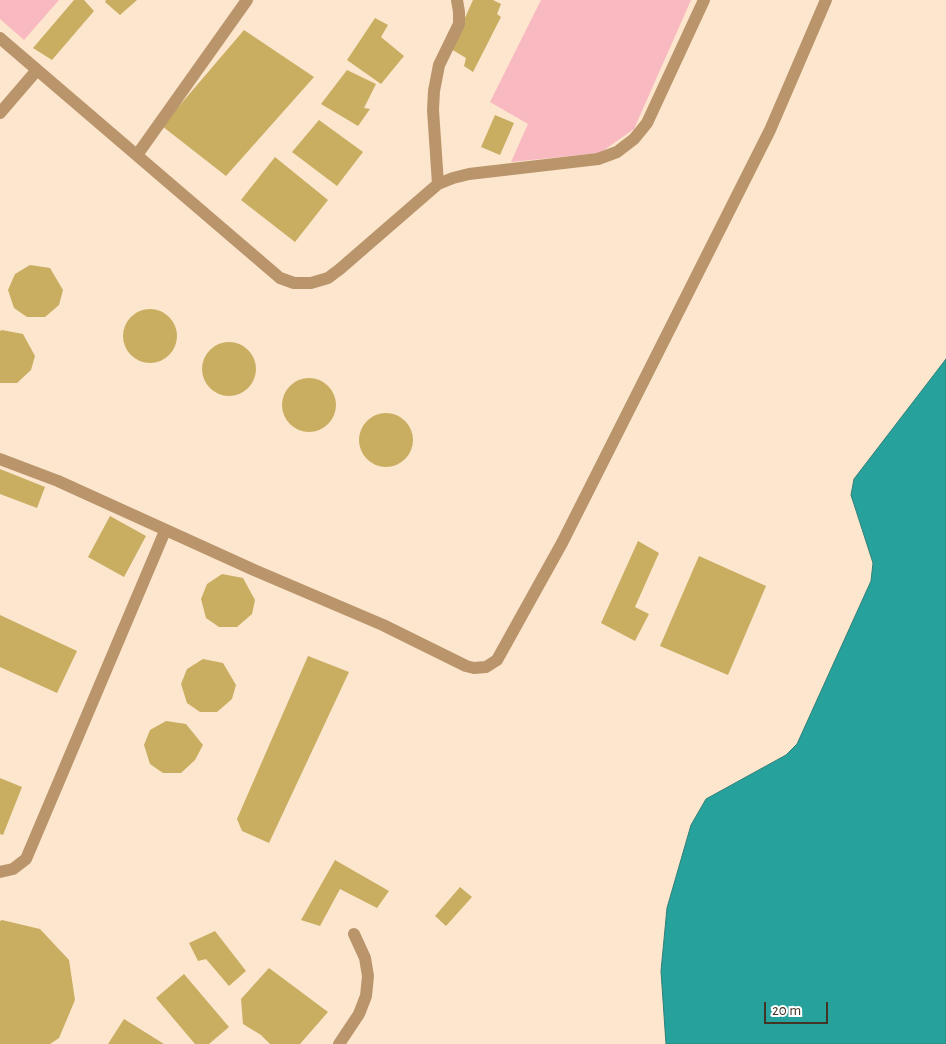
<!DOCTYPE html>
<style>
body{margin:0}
#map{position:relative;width:946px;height:1044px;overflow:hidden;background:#fce6cd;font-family:"Alegreya Sans",sans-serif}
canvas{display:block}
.scale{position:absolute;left:764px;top:1002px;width:64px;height:22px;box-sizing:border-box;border:2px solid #433424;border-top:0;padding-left:6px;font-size:15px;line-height:18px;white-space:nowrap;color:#433424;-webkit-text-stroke:4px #fff;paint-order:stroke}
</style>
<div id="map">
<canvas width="946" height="1044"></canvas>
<div class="scale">20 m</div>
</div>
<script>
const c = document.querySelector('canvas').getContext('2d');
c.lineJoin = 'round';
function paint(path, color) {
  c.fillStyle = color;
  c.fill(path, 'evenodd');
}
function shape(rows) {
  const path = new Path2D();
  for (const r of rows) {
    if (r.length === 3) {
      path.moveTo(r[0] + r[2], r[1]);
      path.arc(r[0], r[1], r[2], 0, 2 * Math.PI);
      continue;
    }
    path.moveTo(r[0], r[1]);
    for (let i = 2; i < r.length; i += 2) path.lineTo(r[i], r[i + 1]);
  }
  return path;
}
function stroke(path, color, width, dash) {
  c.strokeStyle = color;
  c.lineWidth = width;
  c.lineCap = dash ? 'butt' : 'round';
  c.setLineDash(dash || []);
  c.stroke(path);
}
paint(shape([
 [0,0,59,0,24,40,0,19],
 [541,0,691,0,634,129,600,153,511,162,528,124,490,102]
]), '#f8b9c1');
const water = shape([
 [946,359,946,1044,666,1044,661,971,667,908,691,825,706,799,786,755,797,744,871,581,873,563,851,495,854,479,946,359]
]);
paint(water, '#27a19b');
stroke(water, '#2f8077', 1);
paint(shape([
 [74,0,84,0,94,11,52,60,33,48],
 [106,0,137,0,120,15,105,2],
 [473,0,493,0,501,4,497,14,501,17,473,72,464,66,466,58,451,49],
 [375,18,388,25,381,37,404,56,381,84,347,60],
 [244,30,314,77,226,176,162,126],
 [347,70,376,84,364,108,370,109,358,126,321,104],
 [495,115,514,123,500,155,481,147],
 [319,120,363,152,337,186,292,152],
 [275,157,328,200,295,242,241,200],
 [30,265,50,268,63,290,59,305,45,317,27,317,14,308,8,290,15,274],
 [150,336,27],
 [2,330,23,334,35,356,31,370,17,383,0,383,0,331],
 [229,369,27],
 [309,405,27],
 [386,440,27],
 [0,469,45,487,37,508,0,494],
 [110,516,146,536,124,577,88,557],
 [638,541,659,553,635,607,649,614,635,641,601,623],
 [699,556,766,586,728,675,660,646],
 [222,574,243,578,255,600,252,614,237,627,219,627,206,618,201,599,207,584],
 [0,615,77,651,57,693,0,667],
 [308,656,349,672,269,843,242,831,237,819],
 [203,659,223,663,236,685,232,699,217,712,200,712,187,703,181,684,187,669],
 [166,721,186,724,203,745,195,760,181,773,163,773,150,764,144,745,150,730],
 [0,778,22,787,3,835,0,834],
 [335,860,389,891,377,908,340,889,320,926,301,920],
 [460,887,472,897,446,926,435,916],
 [2,920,40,929,69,960,75,1000,59,1038,50,1044,0,1044,0,921],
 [215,931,246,971,229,986,206,959,198,961,189,943],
 [269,968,328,1012,300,1044,270,1044,261,1035,243,1024,241,999],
 [184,974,229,1027,209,1044,195,1044,156,998],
 [124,1019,164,1044,108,1044]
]), '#c9ae61');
stroke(shape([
 [0,38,280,278,294,283,311,283,328,278,340,269,438,184,453,178,469,174,598,159,617,152,634,139,647,123,704,0],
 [0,113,37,70],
 [137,155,247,0],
 [438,184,433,110,434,91,439,65,459,24,459,12,457,0],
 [0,459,58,481,254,570,383,625,466,666,474,668,486,667,497,660,562,543,770,130,826,0],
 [0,872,13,869,26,859,165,531],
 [339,1044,359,1014,366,996,368,976,365,958,354,934]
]), '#ba956b', 12);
</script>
